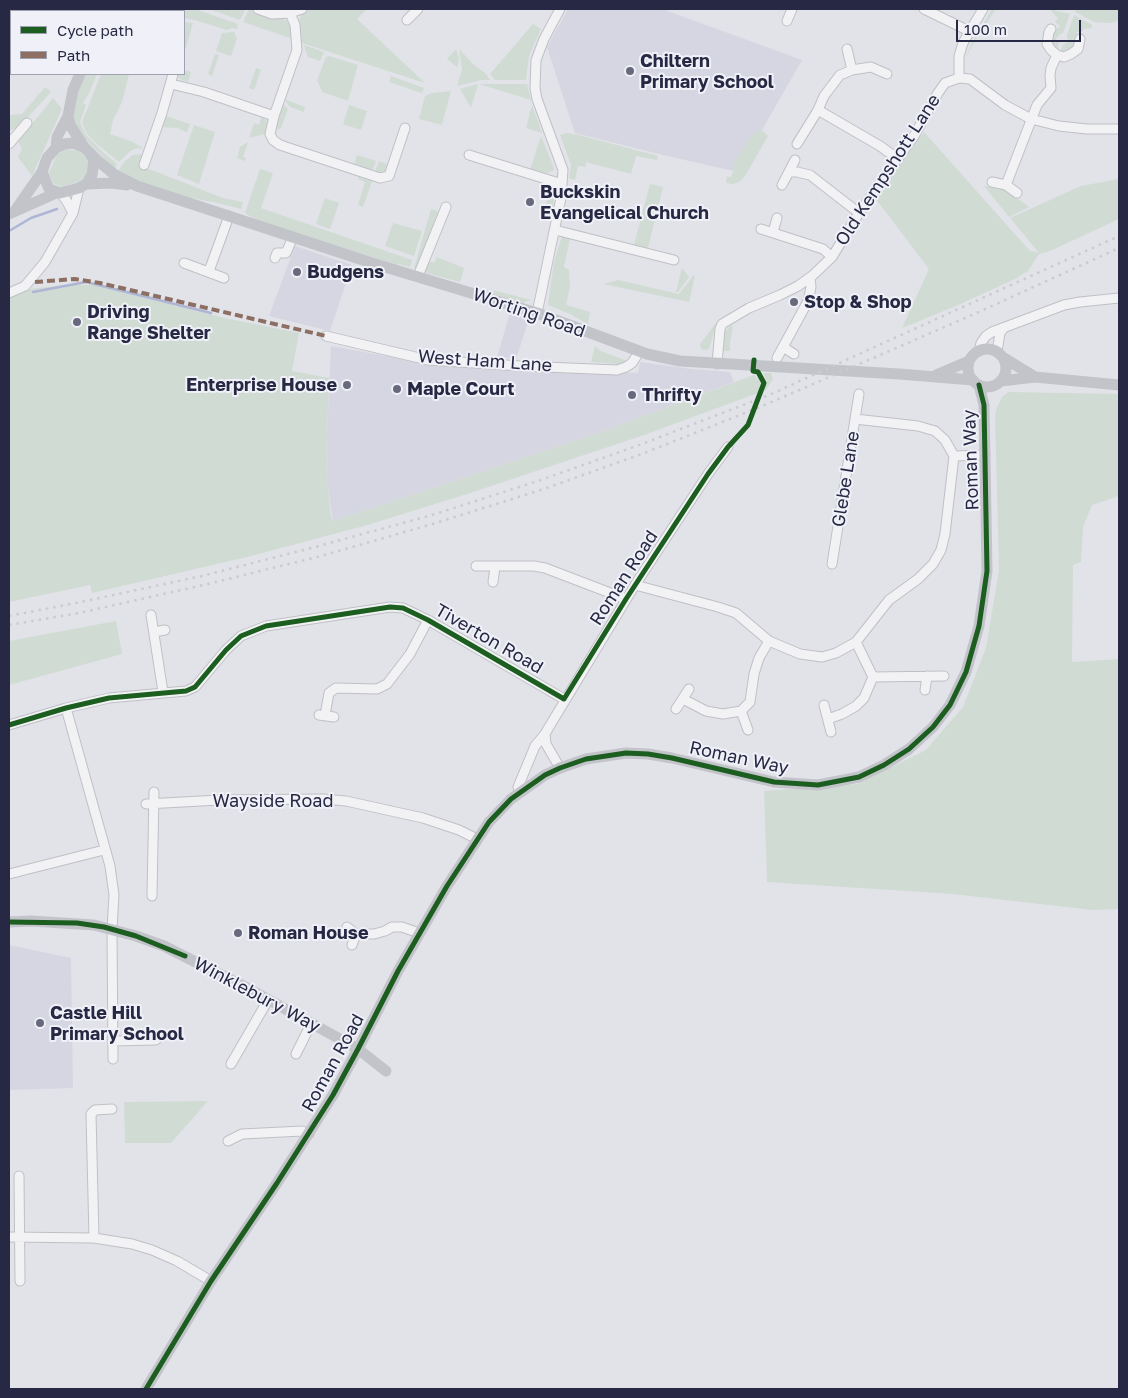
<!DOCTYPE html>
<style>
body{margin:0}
#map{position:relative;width:1128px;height:1398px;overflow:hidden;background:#e2e3e8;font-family:"Golos Text",sans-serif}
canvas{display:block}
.frame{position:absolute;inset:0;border:10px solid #272843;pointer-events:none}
.legend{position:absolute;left:10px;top:10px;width:175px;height:65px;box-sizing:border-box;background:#f0f1f8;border:1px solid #a0a1b0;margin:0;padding:6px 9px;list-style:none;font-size:15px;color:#272843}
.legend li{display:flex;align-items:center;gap:10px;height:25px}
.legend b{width:25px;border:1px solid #a0a1b0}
.scale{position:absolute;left:956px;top:20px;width:125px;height:22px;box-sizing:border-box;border:2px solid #272843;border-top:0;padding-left:6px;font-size:15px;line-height:18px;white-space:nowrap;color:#272843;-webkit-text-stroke:4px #f0f1f8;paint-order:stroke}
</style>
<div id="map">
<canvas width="1128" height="1398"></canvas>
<div class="frame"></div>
<ul class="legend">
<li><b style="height:6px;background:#1b5e20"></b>Cycle path</li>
<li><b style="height:6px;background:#8d6e63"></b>Path</li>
</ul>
<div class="scale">100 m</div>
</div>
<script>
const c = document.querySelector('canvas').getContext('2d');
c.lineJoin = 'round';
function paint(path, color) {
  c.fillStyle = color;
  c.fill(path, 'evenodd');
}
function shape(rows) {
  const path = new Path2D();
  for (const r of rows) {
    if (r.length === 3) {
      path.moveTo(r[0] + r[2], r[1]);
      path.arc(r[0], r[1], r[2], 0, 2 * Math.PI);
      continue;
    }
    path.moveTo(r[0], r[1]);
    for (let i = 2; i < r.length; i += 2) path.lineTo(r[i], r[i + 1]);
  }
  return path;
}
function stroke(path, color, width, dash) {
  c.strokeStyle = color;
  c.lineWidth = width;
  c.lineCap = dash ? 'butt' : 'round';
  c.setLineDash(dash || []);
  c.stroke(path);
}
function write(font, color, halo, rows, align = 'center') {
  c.font = font + ' "Golos Text",sans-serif';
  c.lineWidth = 4;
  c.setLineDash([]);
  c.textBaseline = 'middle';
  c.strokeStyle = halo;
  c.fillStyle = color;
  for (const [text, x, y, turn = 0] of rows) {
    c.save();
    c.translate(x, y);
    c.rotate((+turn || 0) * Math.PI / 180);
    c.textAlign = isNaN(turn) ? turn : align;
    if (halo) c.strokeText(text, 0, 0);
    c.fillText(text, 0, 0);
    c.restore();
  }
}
paint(shape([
 [568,9,662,9,802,60,738,172,663,155,575,133,547,47],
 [295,246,352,265,330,331,269,316],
 [510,313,529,319,516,359,497,357],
 [331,346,425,363,638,373,640,362,691,369,730,372,734,382,601,432,333,521,328,487,327,435],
 [9,945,71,958,73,1088,9,1090]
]), '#d5d6e1');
paint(shape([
 [168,9,195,9,238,24,237,29,232,28,227,30,195,20,184,18,184,11,148,11],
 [209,9,243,9,245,10,240,20],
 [249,9,257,13,283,19,287,21,292,30,293,39,243,22],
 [311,9,367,9,357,19,425,83,302,43,299,23,300,18,303,13],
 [992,9,996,9,974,42,965,60,971,45],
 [1076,9,1119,9,1119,20,1111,23,1094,22,1075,12],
 [1053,10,1070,14,1063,33,1060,34,1056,39,1059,43,1057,50,1054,47,1051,40,1053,32,1060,26,1055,22,1058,18,1051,11],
 [1074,15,1092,25,1092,28,1083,29,1083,31,1077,32,1075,47,1066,52,1060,52,1063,45,1068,42,1067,35],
 [184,22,193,23,186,48,184,47],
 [533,24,541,29,529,56,526,80,495,80,490,74],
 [234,32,237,38,231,56,216,51,222,33],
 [304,45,324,52,320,61,308,57],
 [456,49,459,58,458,65,457,67,447,59],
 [459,49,472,63,486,74,490,80,481,80,457,86,462,69],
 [215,54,219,55,212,76,208,74],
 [329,56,358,65,348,101,322,92,317,80,326,57],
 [256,68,261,70,254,90,249,88],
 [184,70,191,72,188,82,182,80,177,76,177,74,184,74],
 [86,74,97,74,89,93,83,103,86,105,80,122,86,135,103,152,117,164,115,169,81,135,74,122,72,110,82,80],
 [101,74,129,74,122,102,113,120,110,134,133,142,144,149,137,148,130,151,119,162,98,145,87,134,82,122],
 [391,76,424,88,422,93,389,82],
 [478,84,471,108,460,89],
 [479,84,527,84,531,100],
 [45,87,51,92,19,127,9,131,9,115,22,114],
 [451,91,442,125,419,119,425,96,432,93],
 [53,98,62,109,32,176,18,157,22,149,18,141],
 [284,99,305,107,304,112,290,107],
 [283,104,288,109,281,128,276,130],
 [349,105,367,111,361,130,343,124],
 [532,105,542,133,526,128],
 [166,116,190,124,187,132,177,128,162,127],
 [262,116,267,122,265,134,249,138,254,123,259,125],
 [194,125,215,132,199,184,177,175],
 [755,131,763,131,768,136,745,176,739,182,733,184,726,183,727,176,731,177,734,169,733,164],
 [924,132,1030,251,1039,253,1010,218,1081,186,1119,179,1119,219,1050,251,1039,254,1028,271,1015,279,956,306,902,328,929,269,875,198],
 [566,133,579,135,658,156,657,160,636,156,631,174,586,162,586,167,578,166,575,180,569,178,571,165,560,135],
 [541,136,553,165,554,170,548,173,530,170],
 [248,142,243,157,246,158,245,161,237,158,240,147],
 [66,149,79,151,84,155,88,160,88,172,80,181,62,187,54,184,48,174,57,155],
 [142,154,139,165,223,198,243,202,241,209,218,203,191,198,133,179,118,171,125,161,133,155],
 [357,155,376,161,372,172,354,165],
 [379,161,387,164,384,174,375,171],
 [260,169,273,173,261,208,412,260,410,267,397,264,397,265,258,221,245,213],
 [358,177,372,181,363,207,358,205,365,182,358,179],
 [650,184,663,187,648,248,634,245],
 [549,186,555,191,552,214,547,213,545,209,547,200,542,191,547,192],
 [984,186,1003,188,1029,207,1009,217],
 [325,198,339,203,330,229,316,224],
 [431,209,438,211,417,269,414,268],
 [393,223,422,231,414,256,385,246],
 [562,236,570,239,564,267,569,270,570,287,566,305,590,312,588,324,570,314,548,305,554,262],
 [437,257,464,268,460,282,423,272,426,260,434,263],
 [682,268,689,277,678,292,676,292],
 [693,276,695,276,689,302,603,284,618,280,679,294],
 [63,285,100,285,139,293,220,317,299,333,292,371,329,378,327,435,328,487,331,516,333,521,601,432,754,375,762,383,758,393,647,434,464,495,364,526,247,557,92,593,90,585,9,602,9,297,29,289],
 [487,290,496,291,531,300,523,303,485,291],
 [717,322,709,349,705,350,701,349,700,344],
 [731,325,733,327,730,343,730,351,725,351,723,348,725,332],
 [595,346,601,351,627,361,624,363,617,364,591,362],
 [763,373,771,373,773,379,766,390,763,391,767,381],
 [1008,392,1119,394,1119,496,1092,505,1083,527,1081,562,1073,565,1072,662,1119,659,1119,909,1092,910,953,894,767,882,764,791,857,784,926,750,963,707,986,648,999,570,995,415,997,407,1002,397],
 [116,621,122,654,9,685,9,641],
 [208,1101,171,1143,125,1143,124,1102]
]), '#d0dbd3');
stroke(shape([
 [9,231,31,218,57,209],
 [33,292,86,282,211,313]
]), '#aeb5d5', 2.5);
const street = shape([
 [258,9,272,14,290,13,302,9],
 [924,9,969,31],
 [57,11,60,9],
 [290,13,295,25,297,50,274,116,270,134,273,140,280,145,380,178,389,176,405,128],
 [407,20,418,9],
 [787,21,792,9],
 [1051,29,1049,32,1047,44,1051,50,1057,55,1064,57,1071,54,1078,49,1080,39],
 [847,49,852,70],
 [959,78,959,56,963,43,983,9],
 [171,84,204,92,274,116],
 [818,110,880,146,898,159],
 [9,144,27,123],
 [797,144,818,110,824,96,840,75,852,70,871,67,887,74],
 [469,155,562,184],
 [144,165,162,113,173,74],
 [789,172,797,172,810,175,859,213],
 [992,182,1006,185,1017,193],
 [782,185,795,160],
 [1006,185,1037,105,1051,88,1050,76,1051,68,1057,55],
 [60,193,66,200,73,213],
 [761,229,823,249,832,257],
 [555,230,674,260],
 [773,232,777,218],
 [275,258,277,253,286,253,293,237],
 [184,263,224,278],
 [209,271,229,216],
 [418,276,446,207],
 [9,293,25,286,45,262,73,213,79,188],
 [537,313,561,198,563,170,537,99,535,88,536,60,544,39,560,9],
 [326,336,428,360,521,366,617,370,626,367,632,363,639,352],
 [783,347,794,354],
 [979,351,981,343,986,336,992,332,1064,305,1080,302,1119,298],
 [997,352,1000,333,1003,329],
 [777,358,808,301,811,287,810,278],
 [717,364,720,329,722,324,749,308,780,295,798,286,812,276,832,257,859,213,914,136,938,93,945,83,959,78,970,79,1005,105,1031,119,1059,126,1087,129,1119,129],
 [954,456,985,455],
 [832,564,859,394],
 [476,566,534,566,545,568,626,599],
 [493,582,495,567],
 [635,585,718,607,736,613,769,641,800,654,822,657,836,653,856,642,889,600,918,579,933,564,941,550,945,534,954,456,945,440,935,431,918,426,855,419],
 [151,615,163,692],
 [154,632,165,630],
 [873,677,944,676],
 [925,690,927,676],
 [683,699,706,711,723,714,741,711,750,702,754,674,759,658,769,641],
 [824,705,831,732],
 [66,708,110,866,114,895,112,929,113,1059],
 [676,709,689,689],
 [741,711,748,730],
 [319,715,334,717],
 [325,715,329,693,336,688,377,689,387,684,410,654,428,620],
 [828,719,842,714,856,706,864,698,873,677,856,642],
 [9,725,66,708,109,698,186,691,195,687,226,650,241,636,266,626,390,607,403,608,428,620,564,699],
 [560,768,546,744,545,734,549,727,635,585,708,474,728,447],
 [520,792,518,787,535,746,545,734],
 [146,804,219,800,323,799,346,801,423,818,459,830,477,839],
 [9,874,104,850],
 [152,896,154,792],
 [347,927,356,934,352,945],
 [356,934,374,934,385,931,392,927,402,927,419,933],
 [113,1041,156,1040],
 [296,1054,311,1024],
 [231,1064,268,1000],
 [228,1141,242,1134,302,1131,309,1134],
 [19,1176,20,1281],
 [9,1237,94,1238,132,1244,152,1250,177,1261,211,1281],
 [94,1238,91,1114,95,1110,112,1109]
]);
stroke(street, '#bfc0c6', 11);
stroke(street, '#f2f2f4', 9);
stroke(shape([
 [131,11,133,9],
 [80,74,73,90,68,116,70,125,84,147],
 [56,148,57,137,68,116],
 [89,152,97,160,115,175,137,186,372,263,537,313,647,354,680,361,899,374,973,380],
 [86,184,112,183,127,185],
 [17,208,42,172,47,158,56,148,64,144,73,143,84,147,89,152,94,160,92,175,86,184,79,188,60,193,49,189,42,172],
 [9,214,56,193],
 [987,368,19],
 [1004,358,1035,377],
 [936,375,969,361],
 [1001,381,1035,377,1119,385],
 [9,922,31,921,94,925,136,936,164,946,249,989,358,1049,386,1071],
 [146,1389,211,1281,277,1183,333,1095,358,1049,398,971,447,886,489,822,511,799,545,775,560,768,586,759,626,753,648,754,672,758,774,782,818,785,859,777,884,765,909,749,933,727,950,705,966,672,979,626,987,571,984,405,979,385]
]), '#c3c3ca', 11);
stroke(shape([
 [9,616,76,603,202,576,315,547,432,515,541,480,642,444,769,395,1119,236],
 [9,625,79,613,208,584,321,556,436,523,544,489,647,452,760,407,970,316,1119,248]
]), '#cbcbcf', 2.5, [2.5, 5]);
stroke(shape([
 [35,282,75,279,100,283,326,336]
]), '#8d6e63', 4, [8, 4]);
stroke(shape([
 [9,725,66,708,109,698,186,691,195,687,226,650,241,636,266,626,390,607,403,608,428,620,564,699,626,599,708,474,728,447,748,425,764,383,758,372,753,371,754,360],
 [9,922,77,923,104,927,136,936,185,956],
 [146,1389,211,1281,277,1183,333,1095,358,1049,398,971,447,886,489,822,511,799,545,775,560,768,586,759,626,753,648,754,672,758,774,782,818,785,859,777,884,765,909,749,933,727,950,705,966,672,979,626,987,571,984,405,979,385]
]), '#1b5e20', 5);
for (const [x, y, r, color] of [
 [630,71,5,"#68697d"],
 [530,202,5,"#68697d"],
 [297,272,5,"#68697d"],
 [794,302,5,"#68697d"],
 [77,322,5,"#68697d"],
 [347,385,5,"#68697d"],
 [397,389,5,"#68697d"],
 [632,395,5,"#68697d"],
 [238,933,5,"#68697d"],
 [40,1023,5,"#68697d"]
]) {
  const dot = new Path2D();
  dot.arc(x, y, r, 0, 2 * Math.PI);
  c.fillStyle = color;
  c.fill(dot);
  stroke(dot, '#f0f1f8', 2);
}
write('bold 18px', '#272843', '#f0f1f8', [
 ["Chiltern",640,61],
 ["Primary School",640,82],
 ["Buckskin",540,192],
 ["Evangelical Church",540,213],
 ["Budgens",307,272],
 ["Stop & Shop",804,302],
 ["Driving",87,312],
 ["Range Shelter",87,333],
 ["Enterprise House",337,385,"right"],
 ["Maple Court",407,389],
 ["Thrifty",642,395],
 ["Roman House",248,933],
 ["Castle Hill",50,1013],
 ["Primary School",50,1034]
], 'left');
write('18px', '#272843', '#f0f1f8', [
 ["Old Kempshott Lane",888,170,-57],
 ["Worting Road",529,313,19],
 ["West Ham Lane",485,361,4],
 ["Roman Way",971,460,-92],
 ["Glebe Lane",846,479,-81],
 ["Roman Road",624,578,-57],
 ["Tiverton Road",489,639,30],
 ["Roman Way",739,758,12],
 ["Wayside Road",273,801],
 ["Winklebury Way",257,995,28],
 ["Roman Road",333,1063,-61]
]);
</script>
